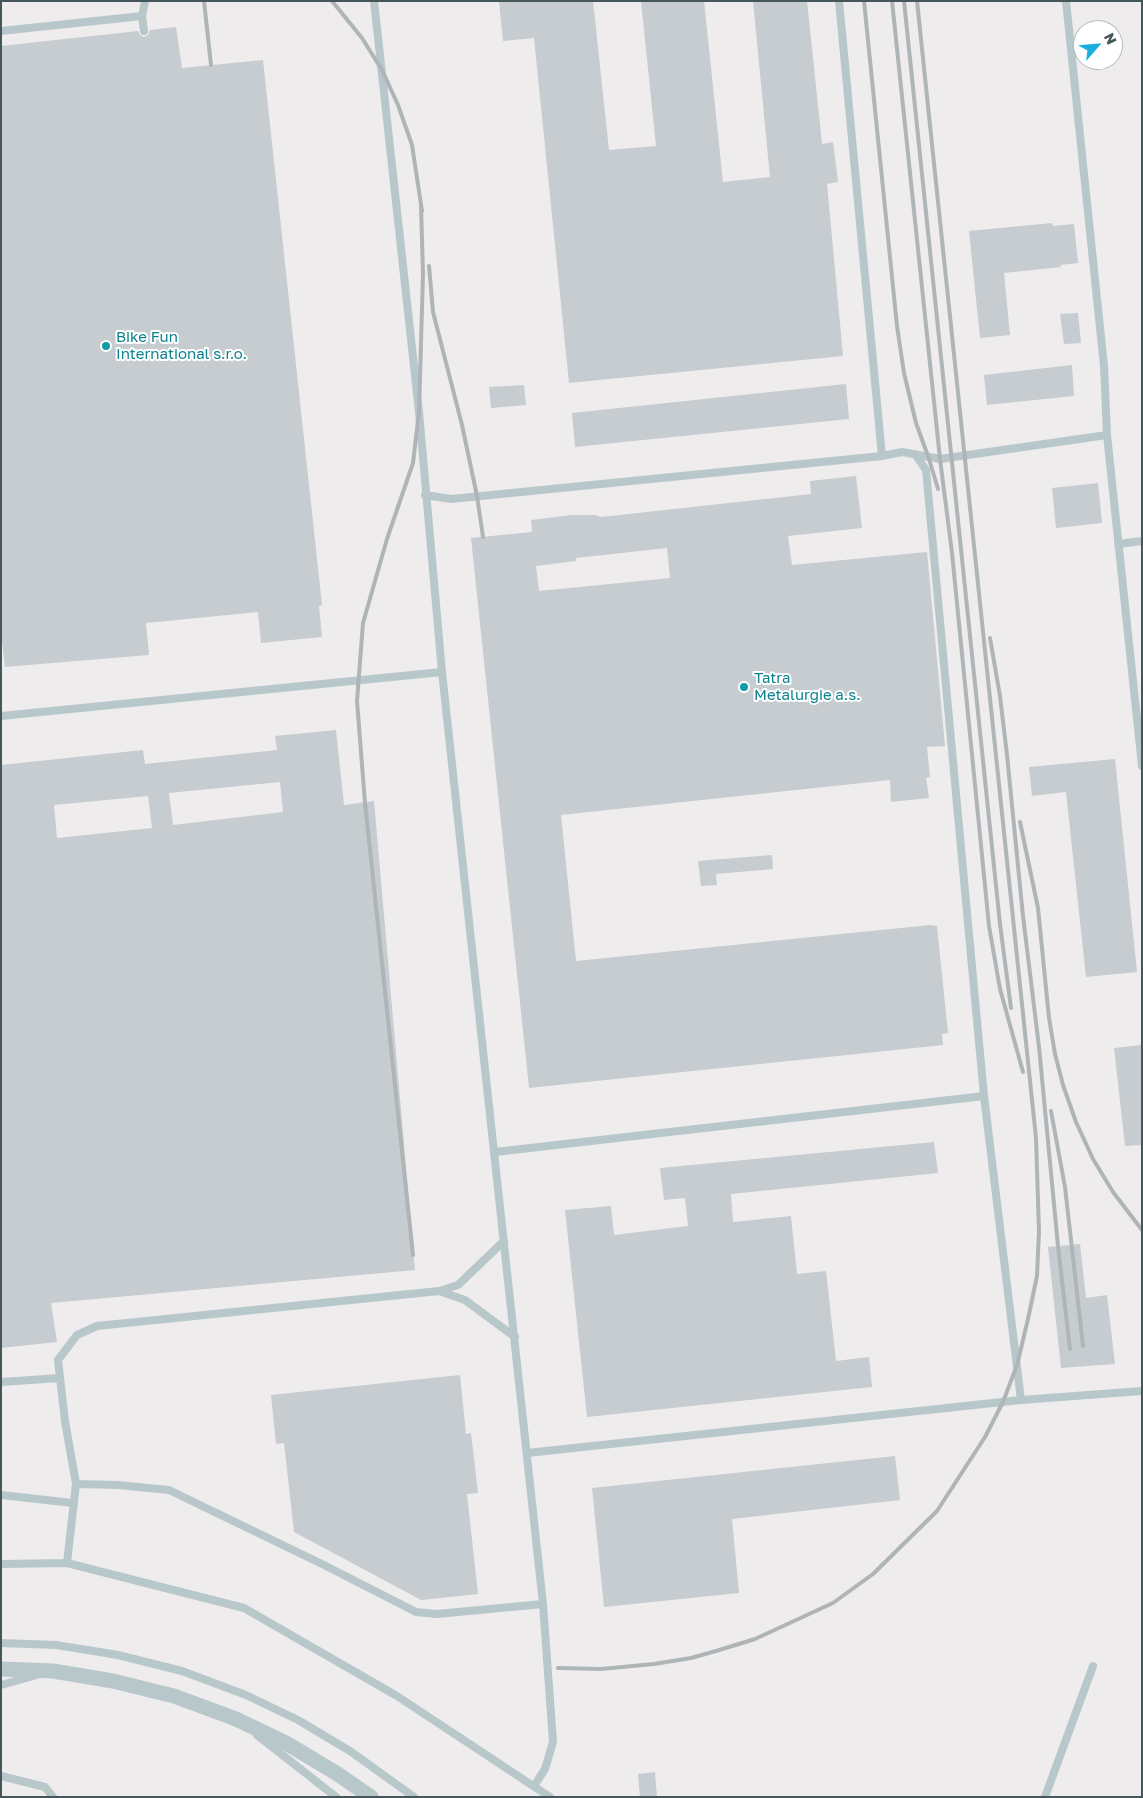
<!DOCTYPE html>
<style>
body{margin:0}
#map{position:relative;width:1143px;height:1798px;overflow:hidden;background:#efeced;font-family:"Golos Text",sans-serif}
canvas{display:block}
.frame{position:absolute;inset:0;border:2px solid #45575a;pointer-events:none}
.north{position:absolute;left:1073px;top:20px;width:50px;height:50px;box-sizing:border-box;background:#fff;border:1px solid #b5bcbd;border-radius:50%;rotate:63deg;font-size:14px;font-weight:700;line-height:20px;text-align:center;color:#45575a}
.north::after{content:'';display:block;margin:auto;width:18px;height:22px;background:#1aafdc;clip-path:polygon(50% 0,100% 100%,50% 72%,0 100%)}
</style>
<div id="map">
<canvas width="1143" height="1798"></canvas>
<div class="frame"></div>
<div class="north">N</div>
</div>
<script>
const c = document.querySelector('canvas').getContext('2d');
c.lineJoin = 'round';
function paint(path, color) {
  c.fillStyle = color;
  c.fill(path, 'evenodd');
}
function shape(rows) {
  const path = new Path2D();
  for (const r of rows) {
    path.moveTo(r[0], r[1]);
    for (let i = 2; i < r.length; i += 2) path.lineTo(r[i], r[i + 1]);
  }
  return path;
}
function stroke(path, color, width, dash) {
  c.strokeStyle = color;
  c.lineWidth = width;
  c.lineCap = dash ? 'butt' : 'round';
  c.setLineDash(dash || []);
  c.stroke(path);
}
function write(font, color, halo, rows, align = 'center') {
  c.font = font + ' "Golos Text",sans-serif';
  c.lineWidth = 4;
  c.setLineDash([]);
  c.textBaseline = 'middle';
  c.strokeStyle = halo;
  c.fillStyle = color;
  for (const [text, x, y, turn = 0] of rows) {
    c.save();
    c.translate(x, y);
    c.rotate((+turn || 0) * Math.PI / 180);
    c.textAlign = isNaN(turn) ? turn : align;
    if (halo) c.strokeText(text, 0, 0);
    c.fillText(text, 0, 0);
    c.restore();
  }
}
paint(shape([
 [499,1,593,1,609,150,656,146,641,1,704,1,723,182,770,177,753,1,807,1,822,144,833,142,838,182,827,184,843,356,569,383,534,38,503,41],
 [176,27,182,68,263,60,322,605,319,606,322,637,261,643,258,612,146,623,149,655,5,667,1,632,1,46,138,31,140,35,144,37,148,35,150,30],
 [1052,223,1053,226,1074,224,1078,263,1060,265,1061,267,1004,273,1010,335,980,338,969,231],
 [1078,313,1081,343,1064,344,1060,314],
 [1072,365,1074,396,987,405,984,375],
 [846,384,849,419,575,447,572,413],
 [524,385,526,405,491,408,489,387],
 [856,476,862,528,788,536,792,565,927,552,945,746,927,747,930,777,926,778,929,798,891,802,890,780,561,815,576,961,930,925,937,926,948,1033,942,1034,943,1045,529,1088,471,538,532,532,531,520,571,515,595,515,601,517,811,494,810,481],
 [667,548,670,578,539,591,536,566,576,561,576,558],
 [1098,483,1102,523,1056,528,1052,488],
 [336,730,344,805,374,801,415,1270,51,1303,57,1342,1,1348,1,765,143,750,145,764,277,750,275,736],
 [280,782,283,812,173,825,169,793],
 [148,796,152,828,57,838,54,805],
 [1115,759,1137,972,1086,977,1066,792,1032,796,1029,767],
 [772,855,773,869,716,874,717,885,701,886,698,861],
 [1142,1045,1142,1145,1125,1146,1114,1048],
 [934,1142,938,1173,731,1194,733,1222,791,1216,797,1274,826,1271,836,1361,869,1357,872,1387,587,1417,565,1210,611,1206,614,1235,688,1226,685,1198,664,1200,660,1168],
 [1080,1244,1086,1298,1107,1295,1115,1364,1061,1368,1048,1247],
 [460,1375,466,1434,471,1433,478,1493,467,1494,478,1594,421,1600,294,1532,284,1443,276,1444,271,1395],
 [895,1456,900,1500,732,1519,739,1593,604,1607,592,1488],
 [655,1772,657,1797,640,1797,638,1774]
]), '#c6ccd0');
stroke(shape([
 [374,1,419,412,442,672,543,1604,553,1742,545,1769,534,1786],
 [839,1,882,456],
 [1066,1,1104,366,1107,435],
 [1,31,142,16],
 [144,31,142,16,145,1],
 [915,454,926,470,984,1096],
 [425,495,451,499,882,456,902,452,940,459,1107,435,1142,766],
 [1118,544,1142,541],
 [1,716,442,672],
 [495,1152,984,1096,1021,1400],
 [439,1291,458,1285,504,1241],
 [1,1382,60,1378],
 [527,1453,1021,1400,1142,1391],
 [76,1484,118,1485,169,1490,322,1564,416,1612,437,1614,543,1604],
 [1,1495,73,1503],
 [67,1563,76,1484,65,1421,58,1360,77,1335,97,1326,439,1291,465,1300,515,1337],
 [1,1564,67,1563,244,1608,397,1696,550,1797],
 [1,1643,56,1645,118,1655,182,1671,246,1695,298,1720,350,1751,414,1797],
 [1,1685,37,1675],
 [257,1735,336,1797],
 [1,1776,45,1787,53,1797],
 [1045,1797,1093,1666]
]), '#b8c7ca', 8);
stroke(shape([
 [1,1669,53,1671,113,1681,174,1696,236,1719,286,1743,336,1773,371,1797]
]), '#b8c7ca', 15);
stroke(shape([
 [204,1,211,65],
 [332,1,362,38,382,70,398,105,412,145,422,211],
 [864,1,897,326,904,373,916,423,929,459,938,489],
 [892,1,940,459,952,553,989,926,1000,989,1023,1072],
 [904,1,1000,924,1011,1008],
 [429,266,433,312,462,425,477,496,483,537],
 [990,638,1000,696,1007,755,1023,916,1039,1047,1058,1246,1070,1349],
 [1020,822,1038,908,1049,1018,1055,1054,1063,1085,1076,1122,1093,1159,1113,1192,1142,1230],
 [1051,1111,1065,1187,1083,1346],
 [413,1255,365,803,357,701,363,623,387,539,413,463,419,412,423,274,421,205],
 [558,1668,601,1669,654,1664,691,1658,716,1651,755,1639,833,1603,873,1574,937,1511,985,1437,1003,1402,1017,1365,1028,1319,1037,1276,1039,1231,1036,1138,917,1]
]), '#afb5b7', 4);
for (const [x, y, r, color] of [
 [106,346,5,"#0f9aa8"],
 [744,687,5,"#0f9aa8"]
]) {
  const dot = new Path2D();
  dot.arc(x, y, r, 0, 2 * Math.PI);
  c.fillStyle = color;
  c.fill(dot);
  stroke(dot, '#fff', 2);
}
write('15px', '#0d838f', '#fff', [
 ["Bike Fun",116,337],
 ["International s.r.o.",116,354],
 ["Tatra",754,678],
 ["Metalurgie a.s.",754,695]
], 'left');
</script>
